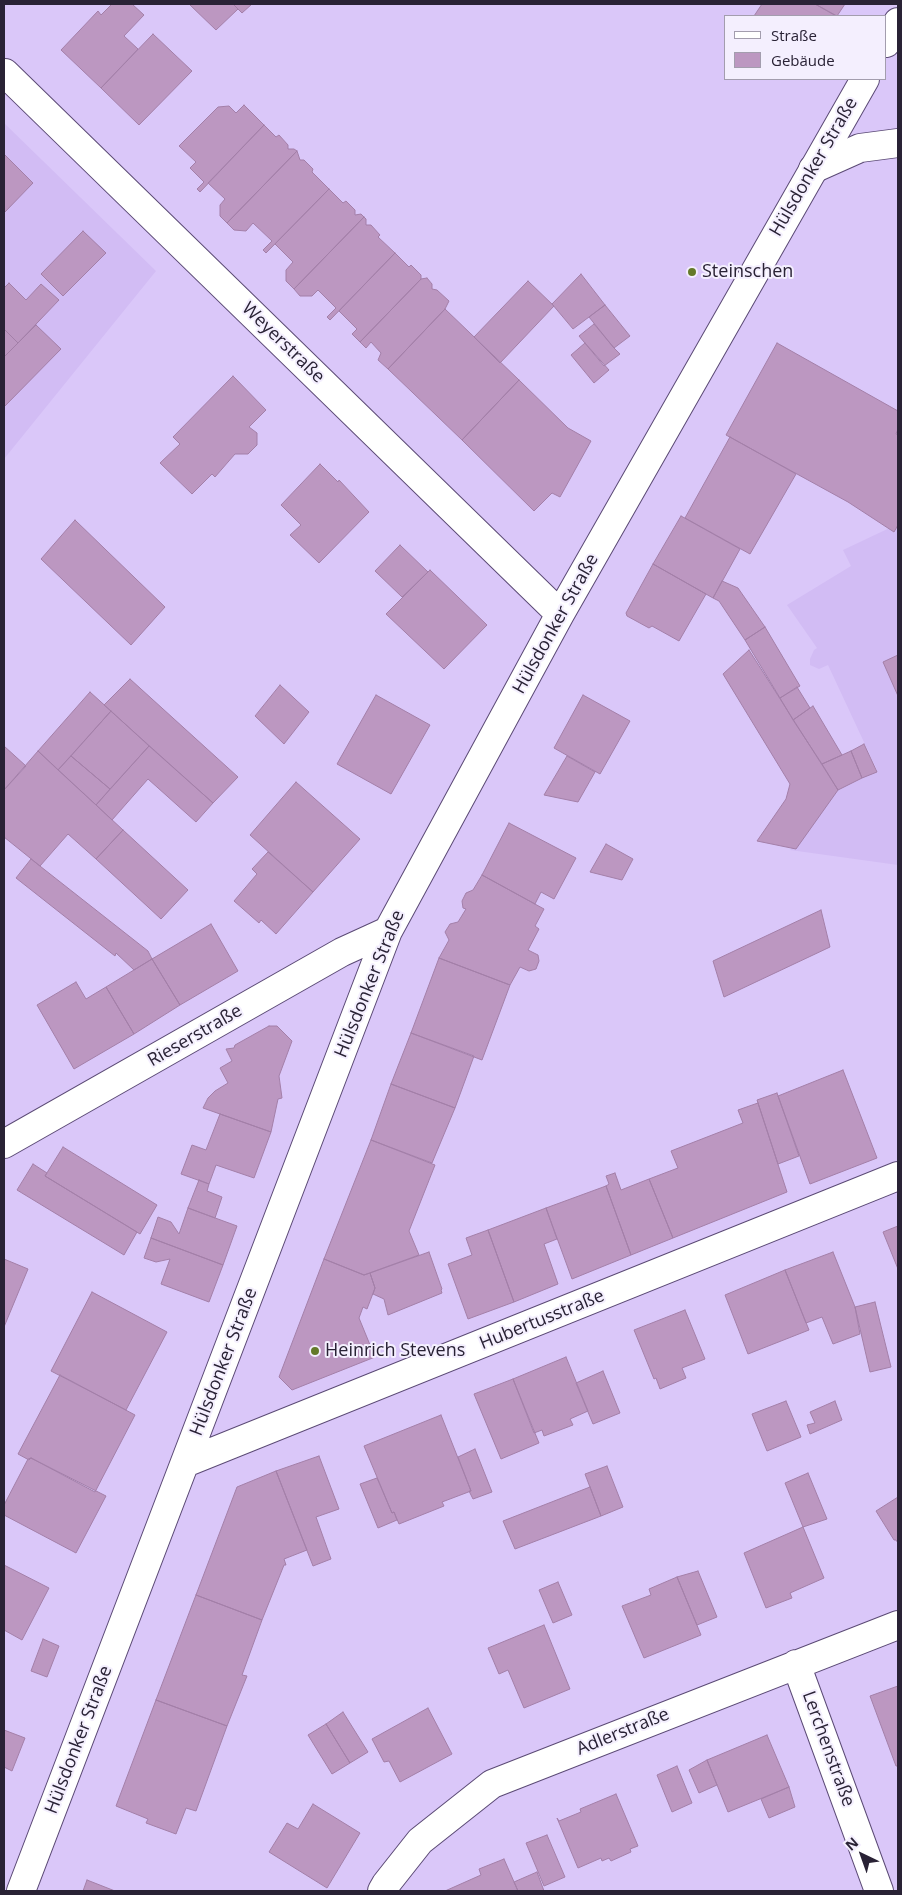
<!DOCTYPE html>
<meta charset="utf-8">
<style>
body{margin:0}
#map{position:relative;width:902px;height:1895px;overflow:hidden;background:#dac7f9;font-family:"Open Sans",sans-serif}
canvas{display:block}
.frame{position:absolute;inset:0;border:5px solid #292235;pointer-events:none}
.legend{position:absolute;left:724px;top:15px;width:162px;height:65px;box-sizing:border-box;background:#f4effe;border:1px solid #a39dae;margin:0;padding:6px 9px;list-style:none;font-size:15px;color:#292235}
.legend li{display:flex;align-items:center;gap:10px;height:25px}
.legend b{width:25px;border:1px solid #a39dae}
.north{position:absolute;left:837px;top:1830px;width:50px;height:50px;-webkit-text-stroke:4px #f4effe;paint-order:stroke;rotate:318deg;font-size:14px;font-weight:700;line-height:20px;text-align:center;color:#292235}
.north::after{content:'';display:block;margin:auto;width:18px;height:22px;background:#292235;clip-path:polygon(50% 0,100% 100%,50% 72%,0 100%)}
</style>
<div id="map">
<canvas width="902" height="1895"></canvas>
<div class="frame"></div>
<ul class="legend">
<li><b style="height:6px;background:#fff"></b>Straße</li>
<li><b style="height:14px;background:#bc97c1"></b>Gebäude</li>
</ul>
<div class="north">N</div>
</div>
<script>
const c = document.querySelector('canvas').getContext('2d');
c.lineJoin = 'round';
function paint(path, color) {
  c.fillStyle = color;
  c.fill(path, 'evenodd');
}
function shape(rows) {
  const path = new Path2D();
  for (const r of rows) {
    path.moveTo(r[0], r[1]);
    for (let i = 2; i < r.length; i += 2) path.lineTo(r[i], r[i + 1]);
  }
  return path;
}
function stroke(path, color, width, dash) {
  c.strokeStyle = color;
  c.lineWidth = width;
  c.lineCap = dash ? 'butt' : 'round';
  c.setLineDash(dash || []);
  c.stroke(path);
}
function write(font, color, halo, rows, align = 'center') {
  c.font = font + ' "Open Sans",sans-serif';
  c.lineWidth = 4;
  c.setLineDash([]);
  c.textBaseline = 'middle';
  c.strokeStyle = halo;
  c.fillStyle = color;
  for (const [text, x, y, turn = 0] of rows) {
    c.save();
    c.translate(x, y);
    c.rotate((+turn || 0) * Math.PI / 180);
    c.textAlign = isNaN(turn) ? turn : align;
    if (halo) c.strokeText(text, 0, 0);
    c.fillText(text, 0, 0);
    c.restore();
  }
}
paint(shape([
 [4,123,156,271,4,459],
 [898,524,898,865,790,850,834,789,877,770,828,665,819,669,810,665,810,659,814,650,817,648,787,605,851,566,843,550]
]), '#d2bcf4');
const building = shape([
 [112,4,132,4,144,15,124,36,138,49,101,88,61,50,98,11,101,15,112,4],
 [189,4,233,4,238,9,216,30,189,4],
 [233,4,252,4,242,13,233,4],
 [762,4,815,4,836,16,754,16,762,4],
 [815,4,845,4,837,16,815,4],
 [153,34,192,71,139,125,101,88,153,34],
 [244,105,264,125,200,192,197,189,204,182,190,168,196,162,179,146,218,107,229,106,236,113,244,105],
 [264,125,276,137,279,135,288,145,288,149,294,149,297,151,227,223,220,216,220,205,225,199,208,183,264,125],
 [297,151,300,160,304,160,313,169,312,172,329,189,266,253,263,250,272,241,253,223,246,231,234,230,227,223,297,151],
 [4,154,33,183,4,213,4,154],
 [329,189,343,203,346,201,355,210,355,215,361,214,364,217,294,289,286,281,286,270,293,262,275,244,329,189],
 [364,217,366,219,366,225,371,225,380,235,378,237,395,253,330,320,327,317,336,308,318,290,312,296,300,296,294,289,364,217],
 [83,231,106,253,63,296,41,274,83,231],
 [395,253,409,267,411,265,421,275,421,279,360,342,352,334,357,329,339,311,395,253],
 [581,274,605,305,573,329,552,304,581,274],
 [427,278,432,284,432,289,437,290,449,301,445,309,388,369,378,360,381,353,371,342,366,348,360,342,421,279,427,278],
 [528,281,554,306,500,363,474,337,528,281],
 [9,283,26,300,41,284,59,300,18,343,4,329,4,288,9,283],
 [605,305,630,336,614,348,589,317,605,305],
 [445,309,519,380,462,440,388,369,445,309],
 [594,324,614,348,620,354,604,366,579,336,594,324],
 [36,325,61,349,4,407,4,357,36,325],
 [4,329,18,343,4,357,4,329],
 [585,343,609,370,594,383,571,355,585,343],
 [777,343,898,411,898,429,896,434,898,435,898,525,894,532,848,502,726,435,777,343],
 [233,376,266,410,249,427,257,433,257,445,248,454,235,454,215,477,212,474,192,494,160,463,180,444,173,437,233,376],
 [519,380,568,428,591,441,560,497,552,493,534,511,462,440,519,380],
 [730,437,796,474,750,554,685,518,730,437],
 [320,464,338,482,339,480,369,512,319,563,290,535,301,525,281,505,320,464],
 [681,516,740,549,713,598,653,564,681,516],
 [75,520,165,607,131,645,41,559,75,520],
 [400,545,428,572,402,597,375,571,400,545],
 [653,564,706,594,679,641,652,626,649,628,627,616,626,613,653,564],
 [430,570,487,625,444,669,386,614,430,570],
 [722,581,738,588,765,627,745,640,719,601,713,598,722,581],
 [765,627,800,686,780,698,745,640,765,627],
 [749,650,838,790,796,849,757,841,786,799,790,784,723,674,749,650],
 [898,655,898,696,883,662,898,655],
 [130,679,238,777,213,803,104,705,130,679],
 [280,685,309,712,284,744,255,716,280,685],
 [797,687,810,708,793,720,780,698,797,687],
 [90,692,111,711,58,770,38,751,90,692],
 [376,695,430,725,391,794,337,764,376,695],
 [583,695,630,721,600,774,554,748,583,695],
 [813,706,842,755,822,764,793,720,813,706],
 [111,711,149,746,110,789,71,756,111,711],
 [864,744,877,772,862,778,851,751,864,744],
 [4,746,26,766,4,790,4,746],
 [149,746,213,803,196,822,148,779,112,820,96,805,149,746],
 [38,751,123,830,96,859,68,834,40,866,4,837,4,790,38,751],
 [851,751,862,778,838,790,822,764,851,751],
 [71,756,110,789,96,805,58,770,71,756],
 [567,756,595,772,578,802,544,795,567,756],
 [296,782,360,839,313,892,250,835,296,782],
 [509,823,576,858,554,899,541,892,535,904,482,875,509,823],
 [123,830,188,890,161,919,96,859,123,830],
 [606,844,633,859,622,880,590,872,606,844],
 [268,852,313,892,276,934,261,920,259,923,234,901,257,874,252,869,268,852],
 [31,859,148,951,152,959,134,970,116,953,115,956,16,878,31,859],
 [482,875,544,909,535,926,539,929,528,950,538,955,539,961,536,969,529,971,520,967,510,985,439,958,449,940,445,932,450,924,458,922,466,909,463,908,462,901,466,893,473,890,482,875],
 [821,910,830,947,724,997,713,961,821,910],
 [211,924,238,971,180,1005,152,959,211,924],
 [439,958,510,985,482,1060,411,1033,439,958],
 [152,959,180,1005,134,1034,106,987,152,959],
 [76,982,86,999,106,987,134,1034,74,1069,37,1005,76,982],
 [269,1026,277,1026,292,1041,279,1076,282,1098,278,1099,271,1132,203,1108,208,1098,215,1091,228,1083,220,1068,232,1061,226,1049,234,1048,235,1045,269,1026],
 [411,1033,474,1056,455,1108,391,1084,411,1033],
 [843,1070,877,1158,810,1184,778,1096,843,1070],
 [391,1084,455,1108,432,1163,371,1140,391,1084],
 [777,1093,799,1156,778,1164,757,1100,777,1093],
 [758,1103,787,1192,673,1238,649,1179,678,1168,671,1151,743,1123,738,1110,758,1103],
 [220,1114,271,1132,254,1178,216,1165,209,1184,181,1174,192,1145,206,1150,220,1114],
 [371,1140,435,1165,409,1231,419,1255,364,1275,324,1259,371,1140],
 [63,1147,157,1205,140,1234,45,1176,63,1147],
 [33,1164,47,1173,45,1176,137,1232,124,1255,17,1190,33,1164],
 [615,1173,621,1190,649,1179,673,1238,631,1255,606,1186,609,1184,606,1176,615,1173],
 [199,1180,209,1184,207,1191,222,1197,215,1218,188,1208,199,1180],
 [606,1186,631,1255,572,1279,546,1208,606,1186],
 [188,1208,237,1226,223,1265,151,1238,158,1217,171,1222,179,1234,188,1208],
 [546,1208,557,1239,544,1244,558,1284,514,1302,488,1230,546,1208],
 [898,1226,898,1269,883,1232,898,1226],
 [488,1230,514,1302,468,1319,448,1264,472,1255,466,1238,488,1230],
 [151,1238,223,1265,209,1302,161,1284,170,1259,156,1262,144,1258,151,1238],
 [429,1252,442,1289,441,1290,442,1293,388,1315,384,1299,373,1294,375,1288,370,1273,429,1252],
 [833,1252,855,1307,860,1334,833,1344,822,1317,806,1323,785,1270,833,1252],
 [4,1259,28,1269,4,1327,4,1259],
 [324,1259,364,1275,370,1273,375,1288,367,1309,363,1307,359,1318,375,1357,292,1390,279,1377,324,1259],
 [785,1270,809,1330,748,1354,725,1295,785,1270],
 [92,1292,167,1332,126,1410,51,1371,92,1292],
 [875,1302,891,1367,870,1372,855,1307,875,1302],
 [685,1310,705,1359,682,1368,686,1378,660,1389,656,1378,654,1379,634,1330,685,1310],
 [566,1357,588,1411,570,1419,573,1425,544,1436,542,1430,534,1433,513,1379,566,1357],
 [603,1371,620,1413,593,1424,576,1383,603,1371],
 [60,1375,135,1415,95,1492,31,1458,29,1460,18,1454,60,1375],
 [513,1379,539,1443,501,1459,474,1394,513,1379],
 [786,1401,801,1437,767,1451,752,1414,786,1401],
 [835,1401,842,1420,810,1434,807,1425,815,1423,810,1412,835,1401],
 [441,1415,471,1491,442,1502,444,1506,399,1524,394,1512,392,1513,364,1446,441,1415],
 [475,1449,492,1492,473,1499,469,1491,471,1491,458,1457,475,1449],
 [319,1456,339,1509,316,1517,331,1559,313,1566,276,1471,319,1456],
 [31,1458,106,1496,76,1553,4,1515,4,1505,28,1459,31,1458],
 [607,1466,623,1507,601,1516,585,1474,607,1466],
 [276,1471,307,1550,284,1559,286,1565,284,1565,262,1620,196,1595,237,1487,276,1471],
 [808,1473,827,1519,803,1527,785,1483,808,1473],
 [377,1478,392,1513,394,1512,397,1520,378,1528,360,1484,377,1478],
 [590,1487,601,1516,515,1549,503,1521,590,1487],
 [898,1497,898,1543,896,1540,894,1540,876,1511,898,1497],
 [803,1527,824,1578,790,1593,792,1598,766,1608,744,1553,803,1527],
 [4,1565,49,1588,22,1640,4,1630,4,1565],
 [698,1571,717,1617,697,1625,677,1577,698,1571],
 [677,1577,701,1635,644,1658,622,1606,651,1595,649,1589,677,1577],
 [558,1582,572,1615,553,1623,539,1590,558,1582],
 [196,1595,262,1620,242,1675,247,1676,227,1726,156,1700,196,1595],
 [544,1625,570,1689,524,1708,508,1670,499,1674,488,1648,544,1625],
 [43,1639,59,1646,47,1677,31,1671,43,1639],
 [898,1686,898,1766,896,1766,870,1696,898,1686],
 [156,1700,227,1726,196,1811,186,1808,176,1834,146,1823,148,1819,116,1806,156,1700],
 [428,1708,452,1754,400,1782,389,1761,384,1762,372,1739,428,1708],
 [343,1712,368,1752,350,1763,326,1724,343,1712],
 [326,1724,350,1763,332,1774,308,1735,326,1724],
 [4,1730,25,1738,12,1771,4,1767,4,1730],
 [767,1735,789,1787,728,1812,707,1760,767,1735],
 [707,1760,717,1785,699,1793,689,1770,707,1760],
 [677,1766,692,1803,672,1812,657,1775,677,1766],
 [789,1787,795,1807,769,1818,761,1799,789,1787],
 [616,1794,638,1846,630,1849,631,1852,611,1861,609,1858,602,1861,601,1858,578,1868,557,1818,559,1821,581,1812,580,1809,616,1794],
 [313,1804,360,1833,327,1888,269,1852,287,1823,298,1829,313,1804],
 [547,1835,565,1877,544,1886,526,1843,547,1835],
 [504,1859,518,1891,445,1891,481,1875,479,1869,504,1859],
 [537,1872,544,1891,518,1891,514,1882,537,1872],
 [87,1880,115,1891,83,1891,87,1880]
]);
paint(building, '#bc97c1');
stroke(building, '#a37fa8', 1);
const minor = shape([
 [886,43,898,22],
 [5,73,560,614],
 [4,1144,342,952,388,931],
 [185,1463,898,1176],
 [796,1664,879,1891],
 [21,1891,388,931,560,614,865,79],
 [382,1891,386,1884,420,1841,492,1784,898,1625]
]);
const major = shape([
 [813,169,860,148,898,143]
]);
stroke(minor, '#5b4a75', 30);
stroke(major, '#5b4a75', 30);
stroke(minor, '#fff', 28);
stroke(major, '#fff', 28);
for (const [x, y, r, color] of [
 [692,272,5,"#647929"],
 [315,1351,5,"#647929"]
]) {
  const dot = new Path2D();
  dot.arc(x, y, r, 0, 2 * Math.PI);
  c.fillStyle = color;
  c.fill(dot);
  stroke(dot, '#f4effe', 2);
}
write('18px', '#292235', '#f4effe', [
 ["Hülsdonker Straße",814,167,-60],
 ["Weyerstraße",283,343,44],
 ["Hülsdonker Straße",556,624,-61],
 ["Hülsdonker Straße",370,984,-68],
 ["Rieserstraße",195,1036,-30],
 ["Hubertusstraße",542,1320,-22],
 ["Hülsdonker Straße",224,1362,-69],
 ["Adlerstraße",623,1732,-22],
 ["Hülsdonker Straße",79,1740,-69],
 ["Lerchenstraße",828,1749,70]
]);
write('18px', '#292235', '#f4effe', [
 ["Steinschen",702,272],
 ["Heinrich Stevens",325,1351]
], 'left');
</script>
